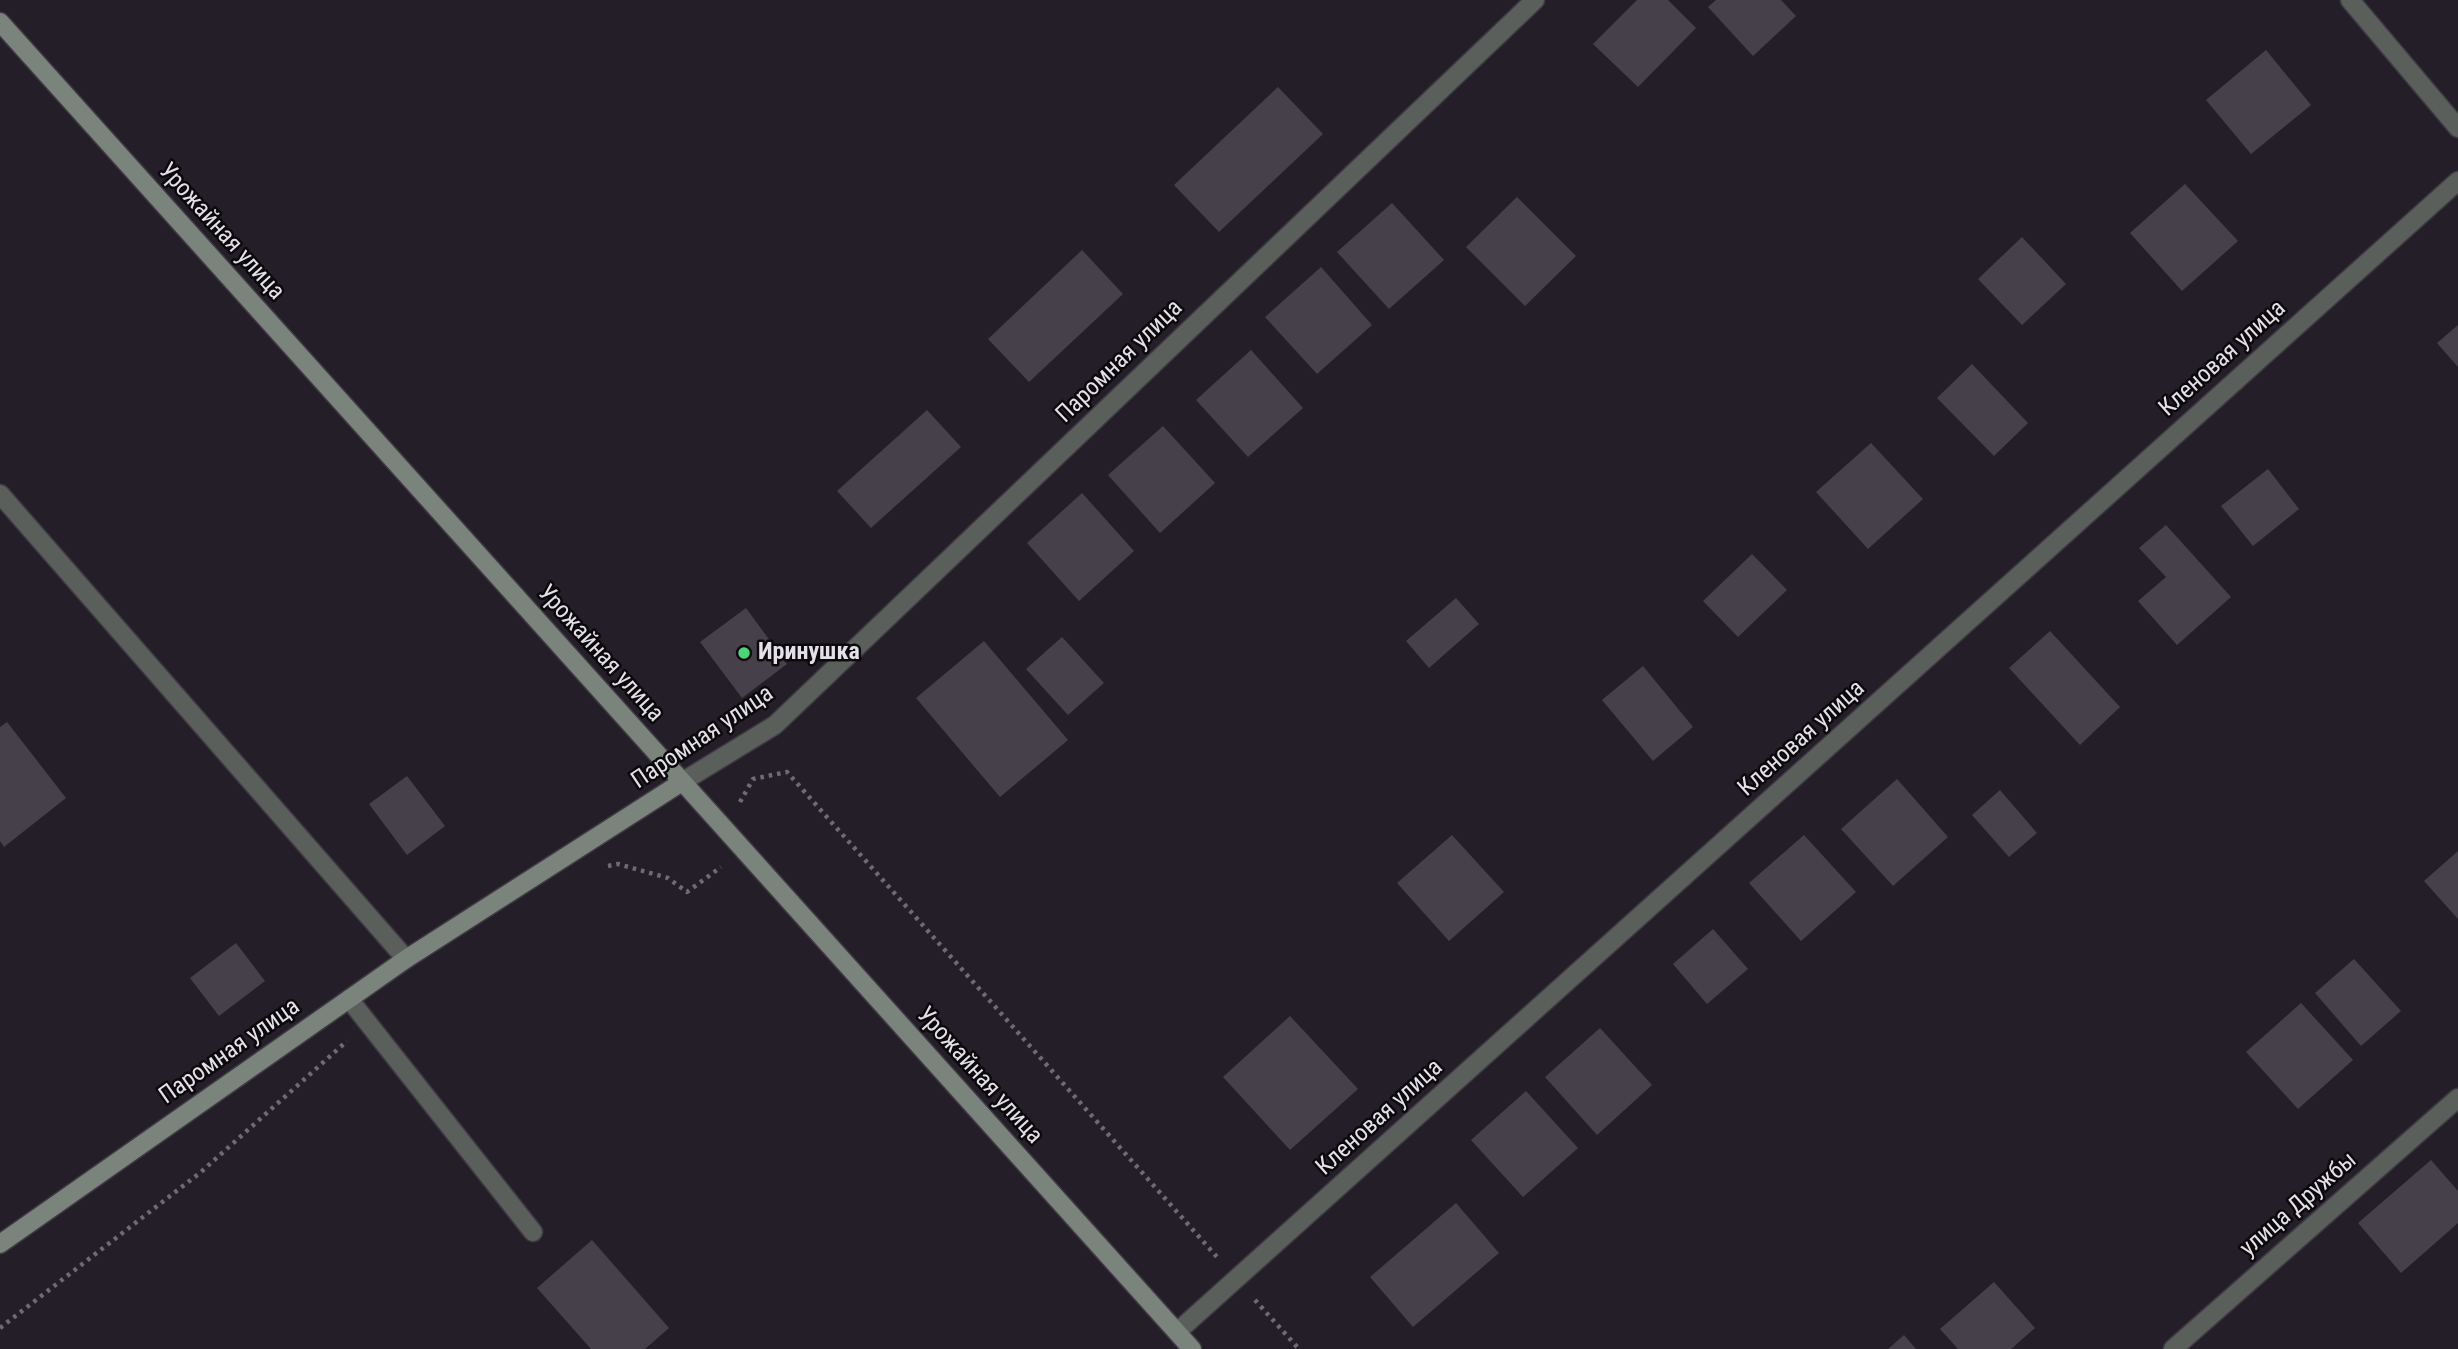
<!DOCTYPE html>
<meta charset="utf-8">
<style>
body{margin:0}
canvas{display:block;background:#241e28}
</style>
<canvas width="2458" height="1349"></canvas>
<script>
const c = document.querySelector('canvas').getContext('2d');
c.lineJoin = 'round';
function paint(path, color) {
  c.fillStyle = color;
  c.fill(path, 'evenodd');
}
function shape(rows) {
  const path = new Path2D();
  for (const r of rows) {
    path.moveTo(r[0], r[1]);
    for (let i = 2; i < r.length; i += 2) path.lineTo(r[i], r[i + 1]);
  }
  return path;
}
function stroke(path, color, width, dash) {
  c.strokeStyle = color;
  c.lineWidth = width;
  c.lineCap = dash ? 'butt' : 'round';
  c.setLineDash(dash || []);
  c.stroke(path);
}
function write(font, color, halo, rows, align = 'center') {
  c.font = font + ' "Roboto Condensed",sans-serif';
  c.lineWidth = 5;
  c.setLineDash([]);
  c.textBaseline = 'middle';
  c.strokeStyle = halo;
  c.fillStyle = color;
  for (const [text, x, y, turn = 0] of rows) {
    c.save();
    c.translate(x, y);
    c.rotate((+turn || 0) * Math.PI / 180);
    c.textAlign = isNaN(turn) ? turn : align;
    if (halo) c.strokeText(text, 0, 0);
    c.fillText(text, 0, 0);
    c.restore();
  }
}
paint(shape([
 [1637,0,1668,0,1696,28,1638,87,1593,44],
 [1716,0,1781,0,1796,16,1753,56,1708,7],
 [2266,50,2311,105,2251,154,2206,100],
 [1278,87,1323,134,1219,232,1174,185],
 [2185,184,2238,241,2182,291,2130,233],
 [1517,197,1576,256,1525,306,1466,247],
 [1392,203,1444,260,1389,309,1337,252],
 [2022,237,2066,284,2022,325,1978,279],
 [1082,250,1123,294,1029,382,988,339],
 [1321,267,1372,325,1317,374,1265,317],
 [2458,325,2458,367,2437,343],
 [1251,350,1303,408,1248,457,1196,400],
 [1972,364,2028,423,1994,456,1937,398],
 [927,410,961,447,871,528,837,491],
 [1163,426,1215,483,1160,533,1108,475],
 [1871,443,1923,499,1868,549,1816,492],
 [2268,469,2299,509,2253,546,2221,506],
 [1082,493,1134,551,1079,601,1027,543],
 [2166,525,2231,597,2177,645,2138,601,2166,577,2139,548],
 [1752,554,1787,590,1738,637,1703,601],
 [1456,598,1479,624,1429,668,1406,641],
 [746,608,787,664,742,698,700,642],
 [2050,631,2120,707,2080,745,2009,668],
 [1062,637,1104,683,1068,715,1026,669],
 [984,641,1068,740,1000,797,916,698],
 [1643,666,1693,727,1653,761,1602,700],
 [7,722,66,798,4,847,0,841,0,727],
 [407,776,445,826,407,855,369,804],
 [1897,779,1948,837,1893,886,1841,829],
 [2000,790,2037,833,2009,857,1972,815],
 [1452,835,1504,892,1449,941,1397,883],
 [1804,835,1856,892,1801,941,1749,883],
 [2458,851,2458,919,2424,881],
 [1713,929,1748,969,1707,1004,1673,964],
 [236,943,265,981,219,1016,190,978],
 [2354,959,2401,1011,2361,1046,2315,993],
 [2301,1003,2353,1060,2298,1109,2246,1052],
 [1290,1016,1358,1089,1290,1150,1223,1077],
 [1600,1028,1652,1085,1597,1135,1545,1077],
 [1526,1091,1578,1148,1523,1197,1471,1140],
 [2431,1160,2458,1191,2458,1223,2401,1273,2358,1223],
 [1456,1203,1499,1253,1413,1327,1370,1277],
 [592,1240,669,1328,645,1349,591,1349,537,1288],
 [1994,1282,2035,1328,2011,1349,1958,1349,1940,1329],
 [1904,1335,1916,1349,1888,1349]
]), '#46404b');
const service = shape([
 [2350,0,2458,128],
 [349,999,533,1232]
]);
const minor = shape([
 [0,494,406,959],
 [682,782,775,725,1535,0],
 [1177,1332,2458,181],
 [2173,1349,2458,1098]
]);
const secondary = shape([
 [0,22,1192,1349],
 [0,1244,406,959,682,782]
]);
stroke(service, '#3f3943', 21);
stroke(minor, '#3f3943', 21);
stroke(secondary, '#3f3943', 21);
stroke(shape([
 [740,802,753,779,787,772,1217,1257],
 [608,866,618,864,668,878,687,892,721,867],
 [1255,1300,1299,1349],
 [0,1328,201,1172,347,1041]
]), '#6f6a73', 4.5, [3.5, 5]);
stroke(service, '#5a5f5b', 18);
stroke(minor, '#5a5f5b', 18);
stroke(secondary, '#7a837c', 18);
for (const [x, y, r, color] of [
 [744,653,7,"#47d779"]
]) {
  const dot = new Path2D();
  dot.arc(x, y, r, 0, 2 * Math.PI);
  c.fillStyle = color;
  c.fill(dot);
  stroke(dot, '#0c090d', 2.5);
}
write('24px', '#e4e0e7', '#0c090d', [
 ["Урожайная улица",221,232,48],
 ["Кленовая улица",2223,359,-42],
 ["Паромная улица",1120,362,-44],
 ["Урожайная улица",600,654,48],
 ["Паромная улица",703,738,-34],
 ["Кленовая улица",1802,739,-42],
 ["Паромная улица",230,1052,-35],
 ["Урожайная улица",979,1076,48],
 ["Кленовая улица",1380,1118,-42],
 ["улица Дружбы",2299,1205,-41]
]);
write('bold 24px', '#e4e0e7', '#0c090d', [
 ["Иринушка",758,653]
], 'left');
</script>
